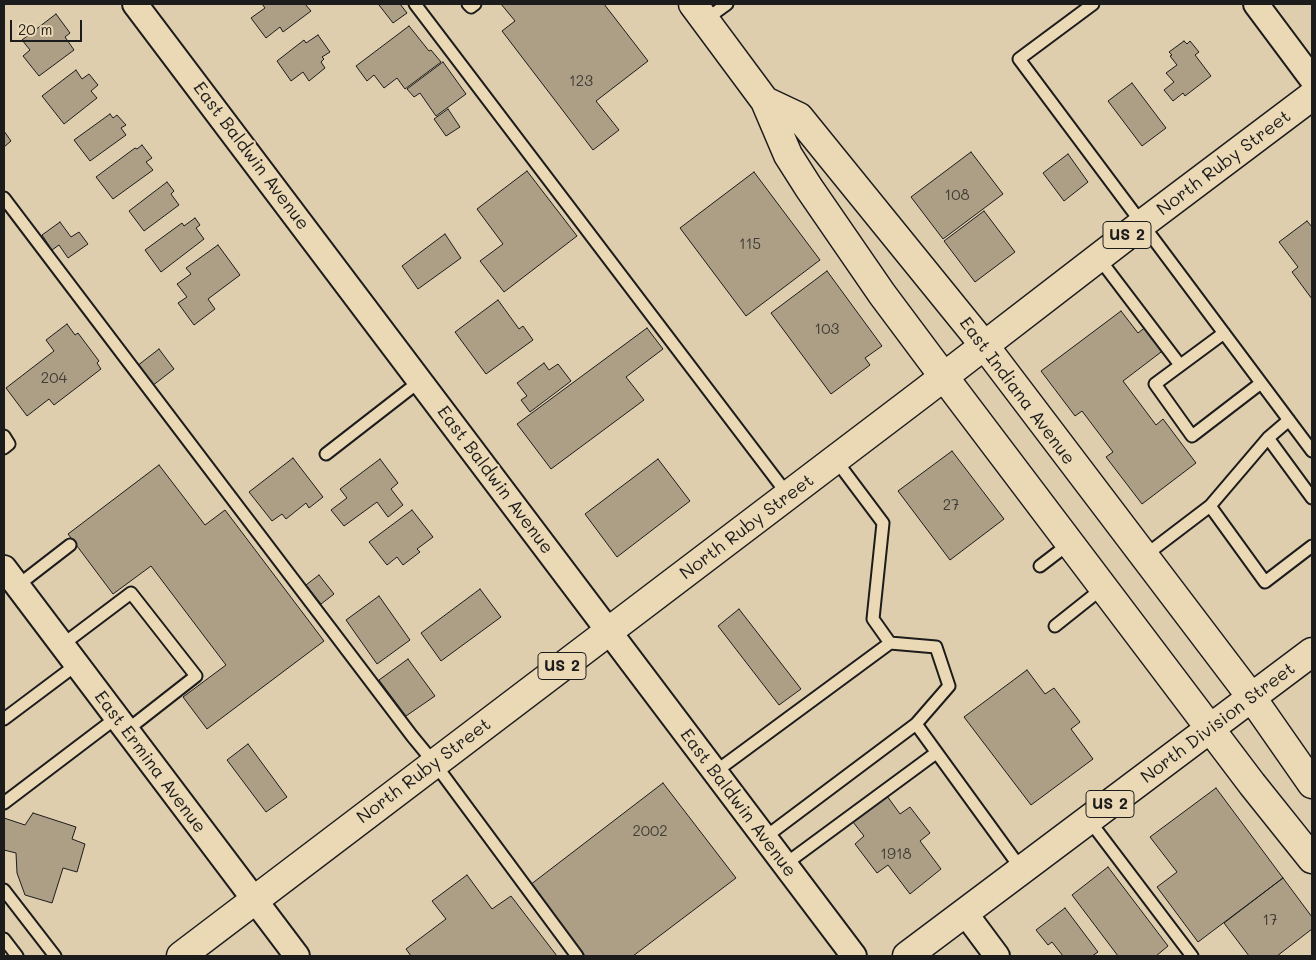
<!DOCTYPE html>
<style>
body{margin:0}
#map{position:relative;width:1316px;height:960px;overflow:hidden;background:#dfcead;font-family:Mali,sans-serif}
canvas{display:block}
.frame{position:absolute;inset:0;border:5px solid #1c1c1c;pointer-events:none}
.scale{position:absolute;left:10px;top:20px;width:72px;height:22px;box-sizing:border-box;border:2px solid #1c1c1c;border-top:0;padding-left:6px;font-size:15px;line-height:18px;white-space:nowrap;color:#1c1c1c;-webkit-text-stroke:4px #ebd9b6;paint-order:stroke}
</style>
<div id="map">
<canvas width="1316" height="960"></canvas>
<div class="frame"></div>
<div class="scale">20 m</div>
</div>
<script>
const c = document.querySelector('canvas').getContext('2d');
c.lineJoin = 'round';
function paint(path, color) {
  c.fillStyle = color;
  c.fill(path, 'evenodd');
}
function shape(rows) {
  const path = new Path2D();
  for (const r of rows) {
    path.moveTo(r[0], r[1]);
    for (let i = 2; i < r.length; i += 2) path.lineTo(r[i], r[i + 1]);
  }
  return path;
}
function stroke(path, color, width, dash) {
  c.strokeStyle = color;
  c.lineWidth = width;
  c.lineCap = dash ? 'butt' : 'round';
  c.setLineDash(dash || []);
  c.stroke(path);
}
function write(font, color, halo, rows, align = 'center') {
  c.font = font + ' Mali,sans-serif';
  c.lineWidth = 4;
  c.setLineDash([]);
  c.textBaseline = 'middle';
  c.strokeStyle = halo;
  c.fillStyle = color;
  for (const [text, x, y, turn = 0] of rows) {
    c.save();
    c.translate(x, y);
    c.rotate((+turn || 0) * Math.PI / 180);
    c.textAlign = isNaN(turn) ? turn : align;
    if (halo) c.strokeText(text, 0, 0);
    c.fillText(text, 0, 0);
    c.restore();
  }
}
const building = shape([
 [262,4,305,4,311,11,283,32,280,27,266,38,251,18,265,8,262,4],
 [381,4,400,4,407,13,393,23,379,5,381,4],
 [501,4,604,4,648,61,596,101,619,130,593,150,502,31,515,21,501,4],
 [56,14,70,33,65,37,74,50,39,76,23,56,30,50,22,40,56,14],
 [409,26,429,51,431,50,441,62,405,89,397,78,384,88,374,75,367,81,356,66,409,26],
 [318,35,330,52,322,57,324,59,321,62,325,68,309,81,303,72,291,81,277,61,304,40,306,43,318,35],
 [1184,41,1187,44,1190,41,1199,52,1195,55,1211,76,1185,96,1183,93,1173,101,1164,90,1174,82,1166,73,1177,65,1170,56,1172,55,1169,52,1184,41],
 [443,62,466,94,436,116,420,93,414,97,407,89,443,62],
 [76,70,82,79,89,74,98,85,91,91,97,98,64,124,42,96,76,70],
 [1132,83,1166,128,1142,146,1108,101,1132,83],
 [448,109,460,127,446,136,434,119,448,109],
 [110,114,113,118,117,115,126,125,121,128,126,135,90,161,74,140,110,114],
 [4,131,11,141,4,147,4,131],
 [142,145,152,158,146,162,153,170,113,199,96,177,135,148,137,149,142,145],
 [971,152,1003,194,943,239,911,197,971,152],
 [1068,154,1088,182,1064,201,1043,173,1068,154],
 [527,171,577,236,504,292,480,261,503,244,477,209,527,171],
 [754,172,820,260,746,316,680,228,754,172],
 [167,182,174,191,171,194,179,205,144,231,129,211,167,182],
 [984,211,1015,252,975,282,944,241,984,211],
 [195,218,200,225,196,228,204,239,161,272,145,250,182,223,184,226,195,218],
 [1307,221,1312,227,1312,299,1292,272,1298,267,1279,242,1307,221],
 [60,222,71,237,79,232,88,244,68,258,59,245,52,250,42,235,60,222],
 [445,234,461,258,418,289,402,266,445,234],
 [218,245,240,275,208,299,215,309,194,325,178,303,187,297,177,284,191,274,186,268,218,245],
 [827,271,882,346,865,358,870,365,831,394,771,313,827,271],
 [498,300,519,329,523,326,533,340,486,374,455,332,498,300],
 [1121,311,1138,333,1147,326,1165,349,1123,381,1156,425,1163,419,1196,463,1142,504,1106,457,1113,452,1082,411,1075,416,1041,371,1121,311],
 [67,324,75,335,78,333,99,361,97,363,101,369,54,405,49,399,27,416,6,388,54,351,46,340,67,324],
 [647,328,663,349,626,377,644,400,551,469,517,424,647,328],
 [159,349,174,369,152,386,137,366,159,349],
 [544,363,549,370,558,364,571,381,530,412,521,400,527,396,517,383,544,363],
 [952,451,1004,519,950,560,898,491,952,451],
 [293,458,323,497,309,508,306,503,286,519,282,514,272,521,249,492,293,458],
 [380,459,398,483,391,489,403,505,388,517,377,502,344,526,331,510,347,498,340,489,380,459],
 [658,459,690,501,617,557,585,514,658,459],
 [159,465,205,525,225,510,324,641,207,729,183,697,226,665,151,566,113,594,68,534,159,465],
 [412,510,433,537,417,549,420,552,403,565,397,557,387,565,369,542,412,510],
 [319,575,334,594,321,604,306,585,319,575],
 [480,589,501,617,441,661,421,633,480,589],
 [379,596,410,640,377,664,346,620,379,596],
 [739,609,801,689,779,705,718,626,739,609],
 [408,659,435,696,406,716,379,680,408,659],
 [1027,670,1045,694,1054,688,1080,722,1071,729,1093,759,1031,805,964,717,1027,670],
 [248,744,287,797,266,812,227,760,248,744],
 [663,783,736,878,633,956,585,956,530,885,663,783],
 [1216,788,1283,878,1198,942,1157,887,1177,872,1150,837,1216,788],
 [887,796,900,814,910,807,930,833,920,841,941,869,910,894,888,865,877,873,855,844,864,836,853,822,887,796],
 [33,813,76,827,72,839,85,844,77,872,63,868,52,903,25,895,17,873,16,853,4,850,4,818,25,825,33,813],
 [1108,867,1168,946,1156,956,1118,956,1072,895,1108,867],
 [467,875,492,909,511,896,557,956,411,956,406,949,446,919,432,901,467,875],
 [1283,878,1312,917,1312,929,1277,956,1249,956,1224,923,1283,878],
 [1065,908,1098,952,1092,956,1063,956,1052,942,1048,945,1036,930,1065,908]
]);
paint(building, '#ac9f86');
stroke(building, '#1c1c1c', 1);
const service = shape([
 [415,4,788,495],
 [468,4,471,7,475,4],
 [1093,4,1019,59,1312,451],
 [705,20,727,4],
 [4,198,412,736,435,764,577,956],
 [1098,257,1180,365],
 [1224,333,1155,384,1192,436,1261,383],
 [4,436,9,444,4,448],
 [1268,438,1312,498],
 [326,454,420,381],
 [1210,506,1265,582,1312,546],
 [1143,557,1210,506,1268,438,1289,420],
 [1040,566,1070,543],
 [17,586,70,545],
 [1055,626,1104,587],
 [62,645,131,593,196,676,127,730],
 [4,719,76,665],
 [916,724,1022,870],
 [715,772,890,643],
 [4,803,116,718],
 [1089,820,1192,956],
 [764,838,916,724,949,686,936,647,890,643,873,619,883,523,835,459],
 [784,865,936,753],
 [4,890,55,956],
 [4,939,17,956]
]);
const minor = shape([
 [135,4,854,956],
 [1256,4,1312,79],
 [4,568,297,956],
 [965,913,997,956]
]);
const secondary = shape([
 [693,4,765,101,788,155,809,188,882,294,944,377],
 [765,101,799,117,984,345]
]);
const primary = shape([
 [984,345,1252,698,1312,784],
 [944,377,1252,784,1312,859],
 [181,956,924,392,1142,224,1312,96],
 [907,956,1312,652]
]);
stroke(service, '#1c1c1c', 15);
stroke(minor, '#1c1c1c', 28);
stroke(secondary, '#1c1c1c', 31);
stroke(primary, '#1c1c1c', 31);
stroke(service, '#ebd9b6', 11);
stroke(minor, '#ebd9b6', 24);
stroke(secondary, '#ebd9b6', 28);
stroke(primary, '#ebd9b6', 28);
write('15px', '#403d36', null, [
 ["123",581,81],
 ["108",957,195],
 ["115",750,244],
 ["103",827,329],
 ["204",54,378],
 ["27",951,505],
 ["2002",650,831],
 ["1918",896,854],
 ["17",1270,920]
]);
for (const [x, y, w] of [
 [1127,235,48],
 [562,666,48],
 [1110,804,48]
]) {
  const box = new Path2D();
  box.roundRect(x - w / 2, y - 13.5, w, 27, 4);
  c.fillStyle = '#ebd9b6';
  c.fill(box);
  stroke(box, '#1c1c1c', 1);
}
write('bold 16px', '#1c1c1c', null, [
 ["US 2",1127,235],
 ["US 2",562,666],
 ["US 2",1110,804]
]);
write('18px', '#1c1c1c', '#ebd9b6', [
 ["East Baldwin Avenue",251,156,53],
 ["North Ruby Street",1224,163,-37],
 ["East Indiana Avenue",1017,391,53],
 ["East Baldwin Avenue",495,480,53],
 ["North Ruby Street",747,527,-37],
 ["North Division Street",1218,723,-37],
 ["East Ermina Avenue",150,762,53],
 ["North Ruby Street",424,771,-37],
 ["East Baldwin Avenue",738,803,53]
]);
</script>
